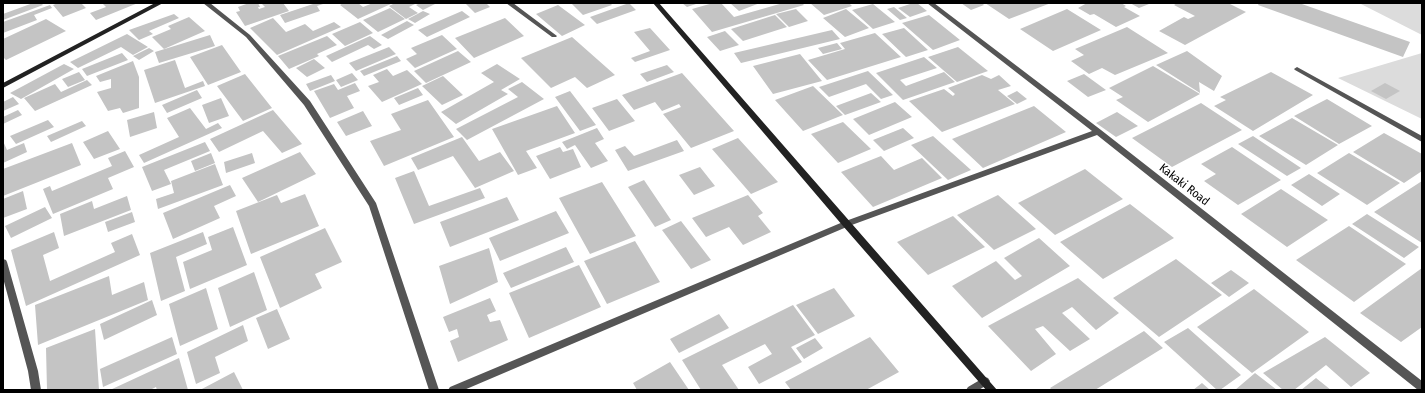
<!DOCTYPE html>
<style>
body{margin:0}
#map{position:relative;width:1425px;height:393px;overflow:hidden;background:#fff;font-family:"Fira Sans Condensed",sans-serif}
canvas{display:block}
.frame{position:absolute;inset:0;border:4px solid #000;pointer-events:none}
</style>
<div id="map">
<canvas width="1425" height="393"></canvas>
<div class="frame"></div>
</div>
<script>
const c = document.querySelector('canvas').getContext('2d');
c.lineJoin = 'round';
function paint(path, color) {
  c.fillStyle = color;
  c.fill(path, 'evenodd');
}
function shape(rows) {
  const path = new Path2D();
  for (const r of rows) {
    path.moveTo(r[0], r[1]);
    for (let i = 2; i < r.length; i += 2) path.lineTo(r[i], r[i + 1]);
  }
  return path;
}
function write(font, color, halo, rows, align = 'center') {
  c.font = font + ' "Fira Sans Condensed",sans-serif';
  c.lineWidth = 3;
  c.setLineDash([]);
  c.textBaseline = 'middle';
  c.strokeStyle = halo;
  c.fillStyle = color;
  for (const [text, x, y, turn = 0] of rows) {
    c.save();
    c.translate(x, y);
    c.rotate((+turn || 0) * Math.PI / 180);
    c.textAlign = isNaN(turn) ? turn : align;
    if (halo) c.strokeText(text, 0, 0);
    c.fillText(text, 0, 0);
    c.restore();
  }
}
paint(shape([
 [1357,3,1422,3,1422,35,1361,4],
 [1422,53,1422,119,1338,78]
]), '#dcdcdc');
paint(shape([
 [33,3,41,3,43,5,3,20,3,14],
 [58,3,81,3,86,8,63,17,53,5],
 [102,3,138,3,96,20,90,13,106,7],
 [249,3,258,3,260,7,258,7,259,9,265,7,261,3,283,3,289,11,245,26,236,12,240,11,238,7],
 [316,3,326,3,317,6,320,11,285,23,280,15],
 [343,3,358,3,363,7,373,3,393,3,358,19,340,5],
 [395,3,417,3,409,7,418,13,406,19,389,6],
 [420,3,437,3,423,10,416,5],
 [465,3,486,3,490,7,475,13],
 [571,3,610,3,612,5,583,15],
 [629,3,636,10,597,24,590,17],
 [682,3,699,3,687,7],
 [713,3,721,3,734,17,783,3,802,3,804,5,712,32,692,9],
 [730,3,760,3,739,11],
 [810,3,849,3,852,6,824,15],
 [913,3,917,3,927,11,910,17,898,8],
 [961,3,982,3,984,5,971,10],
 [985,3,1051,3,1009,19],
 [1087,3,1121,3,1126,6,1124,7,1140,16,1116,27,1094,14,1090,15,1078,8],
 [1130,3,1146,3,1149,4,1139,8],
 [1177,3,1228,3,1246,12,1185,45,1159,31,1184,17,1188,19,1195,16,1174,5],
 [1259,3,1299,3,1410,42,1403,57,1258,5],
 [873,4,895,22,873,29,852,10],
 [50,5,52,8,34,15,37,20,3,33,3,22],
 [558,5,585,25,562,36,536,14],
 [894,7,907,18,900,20,887,9],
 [390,8,405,19,378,32,363,20],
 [796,9,808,21,789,27,776,14],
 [846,9,869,28,845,37,823,18],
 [1067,9,1101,30,1053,51,1020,29],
 [423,11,430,14,415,23,408,19],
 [462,11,470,17,427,37,418,30],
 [174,14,179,18,149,31,153,34,139,40,129,30],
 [775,15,787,27,743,41,731,29],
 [929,15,960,40,933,50,902,23],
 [189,17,205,31,164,49,152,37,171,29,168,26],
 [273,18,286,32,305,24,313,31,334,22,341,27,277,55,250,28],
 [505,18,524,36,474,58,455,38],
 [46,19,66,31,6,60,3,57,3,39],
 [407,21,414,25,388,39,381,35],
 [360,22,373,33,345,46,332,34],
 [1127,27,1168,53,1115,75,1102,68,1089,74,1071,61,1084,55,1075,49],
 [650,28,670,50,635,62,631,58,650,51,634,32],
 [904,28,928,50,906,57,882,34],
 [832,30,840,39,741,63,734,53],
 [725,31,739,45,720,51,707,37],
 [875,33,901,57,827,80,808,60,845,49,840,43],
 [127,34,148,47,133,55,121,47,78,68,70,62],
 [210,35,215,46,159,63,155,52],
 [442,35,457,49,415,68,406,59,417,54,411,48],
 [327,36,337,45,317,54,319,56,289,69,278,56],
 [370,36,382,45,374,49,368,45,332,62,326,56],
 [572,37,615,75,587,88,575,77,551,88,521,58],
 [837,43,842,49,823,54,818,48],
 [222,45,241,72,208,85,190,57],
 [389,47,396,54,356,71,349,63],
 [958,47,988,71,957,82,928,57],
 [149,48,154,51,139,60,133,56],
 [458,51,471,62,426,83,414,71],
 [1187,51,1222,76,1214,91,1199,82,1200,93,1156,65],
 [122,53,128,60,87,76,82,69],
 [800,54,822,81,773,94,753,66],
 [397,56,401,61,364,76,360,71],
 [924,57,937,68,900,80,906,86,944,72,955,82,903,100,876,73],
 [314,59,325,68,307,77,296,68],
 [175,60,185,88,203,81,205,86,155,103,144,70],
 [133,61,139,77,139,108,123,113,120,108,108,111,97,92,111,88,111,79,100,82,96,76],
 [64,64,74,69,21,99,10,93],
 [497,64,520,79,501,90,508,94,456,124,441,112,494,82,481,73],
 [667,65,674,72,647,82,640,74],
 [1153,66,1200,94,1148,122,1116,100,1123,97,1109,88],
 [387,69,393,76,407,70,422,84,382,102,368,86,379,82,373,75],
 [868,71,893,95,881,99,866,84,829,97,819,87],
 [79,72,85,80,68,87,62,79],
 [1271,72,1313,95,1253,131,1214,106,1226,100,1220,97],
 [352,73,358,80,341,87,336,80],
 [682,73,734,131,691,148,663,114,681,107,679,104,662,111,655,102,634,110,622,95],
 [245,74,272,108,243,121,217,86],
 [1084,74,1106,90,1088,97,1067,81],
 [331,75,335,81,310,91,306,84],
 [982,75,991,79,999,75,1011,86,998,90,1015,104,942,132,909,101,944,89,953,96,955,94,948,88],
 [443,76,463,95,442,105,422,86],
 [87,80,92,85,35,111,24,98,55,84,61,92],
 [522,82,544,99,467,140,456,129,518,97,508,89],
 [355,83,360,91,347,96,354,108,330,118,314,91,334,84,338,90],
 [1385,83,1400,91,1386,99,1371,91],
 [813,86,843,115,803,131,775,100],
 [418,88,423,95,399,105,394,98],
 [197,90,202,98,167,113,162,105],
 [570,91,596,125,580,131,555,97],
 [1017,91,1027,99,1017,104,1007,96],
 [871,93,881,102,845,115,836,106],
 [13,97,19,104,3,111,3,102],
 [221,98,229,116,209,123,202,105],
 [617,99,635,121,609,131,592,108],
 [1327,99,1372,126,1339,144,1294,116],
 [428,100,454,137,384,166,370,141,401,130,391,114],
 [895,102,912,117,869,135,853,119],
 [1201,103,1242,130,1172,167,1132,138],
 [557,106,575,133,526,151,537,168,518,175,492,129],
 [1034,106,1066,132,983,168,952,139],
 [190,108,206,129,218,123,222,128,144,163,139,155,179,137,167,118],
 [18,110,22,115,3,124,3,117],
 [273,110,302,144,282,153,263,131,219,152,210,139],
 [363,111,372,126,346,136,337,122],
 [154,112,157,128,130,137,127,120],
 [1117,112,1138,126,1116,137,1096,123],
 [1292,118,1338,145,1306,165,1259,136],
 [48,120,54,127,16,144,10,136],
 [82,121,86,126,51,142,47,136],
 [843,122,871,149,838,163,811,134],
 [597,128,604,139,595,143,608,161,591,168,575,145,567,149,562,142],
 [903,128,914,138,884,151,873,140],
 [108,131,120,149,94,159,83,142],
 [1384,133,1422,154,1422,171,1404,183,1353,152],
 [933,136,971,170,948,180,911,145],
 [1253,136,1301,168,1287,176,1238,144],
 [462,137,479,161,500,152,514,171,475,188,453,156,418,170,411,158],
 [738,138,778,182,751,194,712,149],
 [677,140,684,151,628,171,615,150,625,146,634,156],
 [3,141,7,150,24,143,27,152,3,163],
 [205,142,210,151,164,170,171,184,152,191,142,167],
 [72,143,81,165,3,196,3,169],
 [560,147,563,152,573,149,581,167,550,179,536,156],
 [1232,147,1281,180,1238,205,1204,181,1216,174,1201,164],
 [125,151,134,167,108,178,113,189,53,214,43,189,50,186,52,191,112,166,108,158],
 [300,152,316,174,258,202,242,178],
 [211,153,215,163,195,171,191,161],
 [252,153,255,163,226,173,224,162],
 [1349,153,1400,183,1367,205,1317,173],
 [881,156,894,170,922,158,942,178,873,207,841,172],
 [215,164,223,185,158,209,156,199,174,193,171,181],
 [700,167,715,186,694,195,679,175],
 [1085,169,1123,199,1055,235,1018,203],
 [414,171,429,206,480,188,485,198,414,224,395,178],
 [1309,174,1340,194,1322,206,1291,185],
 [644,180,671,220,655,227,628,187],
 [1422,181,1422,243,1374,212],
 [602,182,636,236,590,254,559,198],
 [230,185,236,196,214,206,220,218,173,239,163,213],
 [1281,189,1328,220,1287,247,1241,214],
 [23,191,27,209,3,218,3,199],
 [305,194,319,226,251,254,236,211,277,195,281,203],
 [748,195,763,213,758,216,771,232,743,245,729,227,706,237,692,218],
 [998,195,1036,229,994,250,957,215],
 [127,196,131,210,64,236,60,214,92,201,94,209],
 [507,197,519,220,450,247,440,222],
 [1130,204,1174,238,1103,279,1060,242],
 [45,207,52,218,11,238,5,226],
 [556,211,569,233,500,261,489,238],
 [132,212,135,222,108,232,105,222],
 [1367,214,1419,247,1404,258,1352,224],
 [953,216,985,247,928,275,897,242],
 [681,221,711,260,691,269,662,230],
 [1349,226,1406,264,1354,302,1296,260],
 [233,227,247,265,190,289,183,262,212,250,208,237],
 [325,228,342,262,315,274,322,288,280,308,260,257],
 [54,232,59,248,43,255,50,281,115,252,111,243,132,234,140,255,26,306,11,250],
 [203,232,207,244,176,257,185,291,161,301,150,253],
 [1039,238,1070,266,982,318,952,286,996,261,1015,280,1022,276,1004,258],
 [635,241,660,282,607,304,584,261],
 [566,247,574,262,511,288,503,273],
 [489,248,498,282,450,304,439,266],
 [1176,259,1222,295,1159,337,1113,298],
 [579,265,601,307,529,338,509,293],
 [1422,268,1422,327,1401,342,1360,313],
 [1231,270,1249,283,1229,297,1211,283],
 [254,272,267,310,230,327,218,288],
 [109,276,112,295,144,282,148,300,38,345,35,305],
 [1078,278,1119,313,1096,330,1072,307,1062,313,1090,339,1070,351,1043,326,1035,329,1056,354,1031,371,988,326],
 [206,288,218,329,180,346,169,304],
 [834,288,855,316,818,334,796,305],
 [1254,289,1309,332,1252,373,1197,327],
 [490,298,496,311,487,315,490,322,500,320,508,340,458,362,450,341,459,337,457,329,449,332,443,317],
 [152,300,157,315,104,340,100,324],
 [793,305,815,335,791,347,802,362,759,384,748,367,772,354,765,344,722,365,739,390,701,390,682,360],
 [277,309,290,339,268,349,256,318],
 [719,314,729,328,679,353,670,339],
 [243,325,248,341,215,357,220,373,196,384,187,352],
 [1188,328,1241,375,1220,390,1217,390,1164,342],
 [95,329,99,390,47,390,46,348],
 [1144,331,1163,348,1095,390,1052,390,1050,388],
 [172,337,177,354,103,387,100,369],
 [870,337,899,372,866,390,791,390,785,382],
 [1325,337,1370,373,1351,387,1326,365,1294,390,1283,390,1263,373],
 [815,338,823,348,804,359,796,348],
 [179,358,188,390,157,390,156,387,150,390,110,390],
 [670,362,689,390,637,390,633,383],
 [234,372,243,390,200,390],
 [1255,373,1277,390,1235,390],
 [1316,378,1331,390,1301,390],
 [1202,383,1210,390,1193,390]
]), '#c4c4c4');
paint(shape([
 [203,3,210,3,250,35,310,101,376,203,439,390,429,390,369,206,304,105,246,37,203,3],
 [506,3,513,3,557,36,556,37,552,37,506,3],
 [927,3,934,3,1101,130,1422,381,1422,390,1418,390,1097,135,849,226,464,390,448,390,450,387,843,222,1092,131,927,3],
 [1297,67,1422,136,1422,142,1295,70,1294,69,1297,67],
 [3,259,6,260,7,262,38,371,41,390,31,390,28,371,3,278,3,259],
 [985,377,988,378,990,381,988,384,979,390,966,390,968,387,985,377]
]), '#555');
paint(shape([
 [155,3,163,3,3,88,3,83,155,3],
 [653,3,659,3,997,390,986,390,843,226,653,3]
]), '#222');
write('12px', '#000', '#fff', [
 ["Kakaki Road",1184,185,38]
]);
</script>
